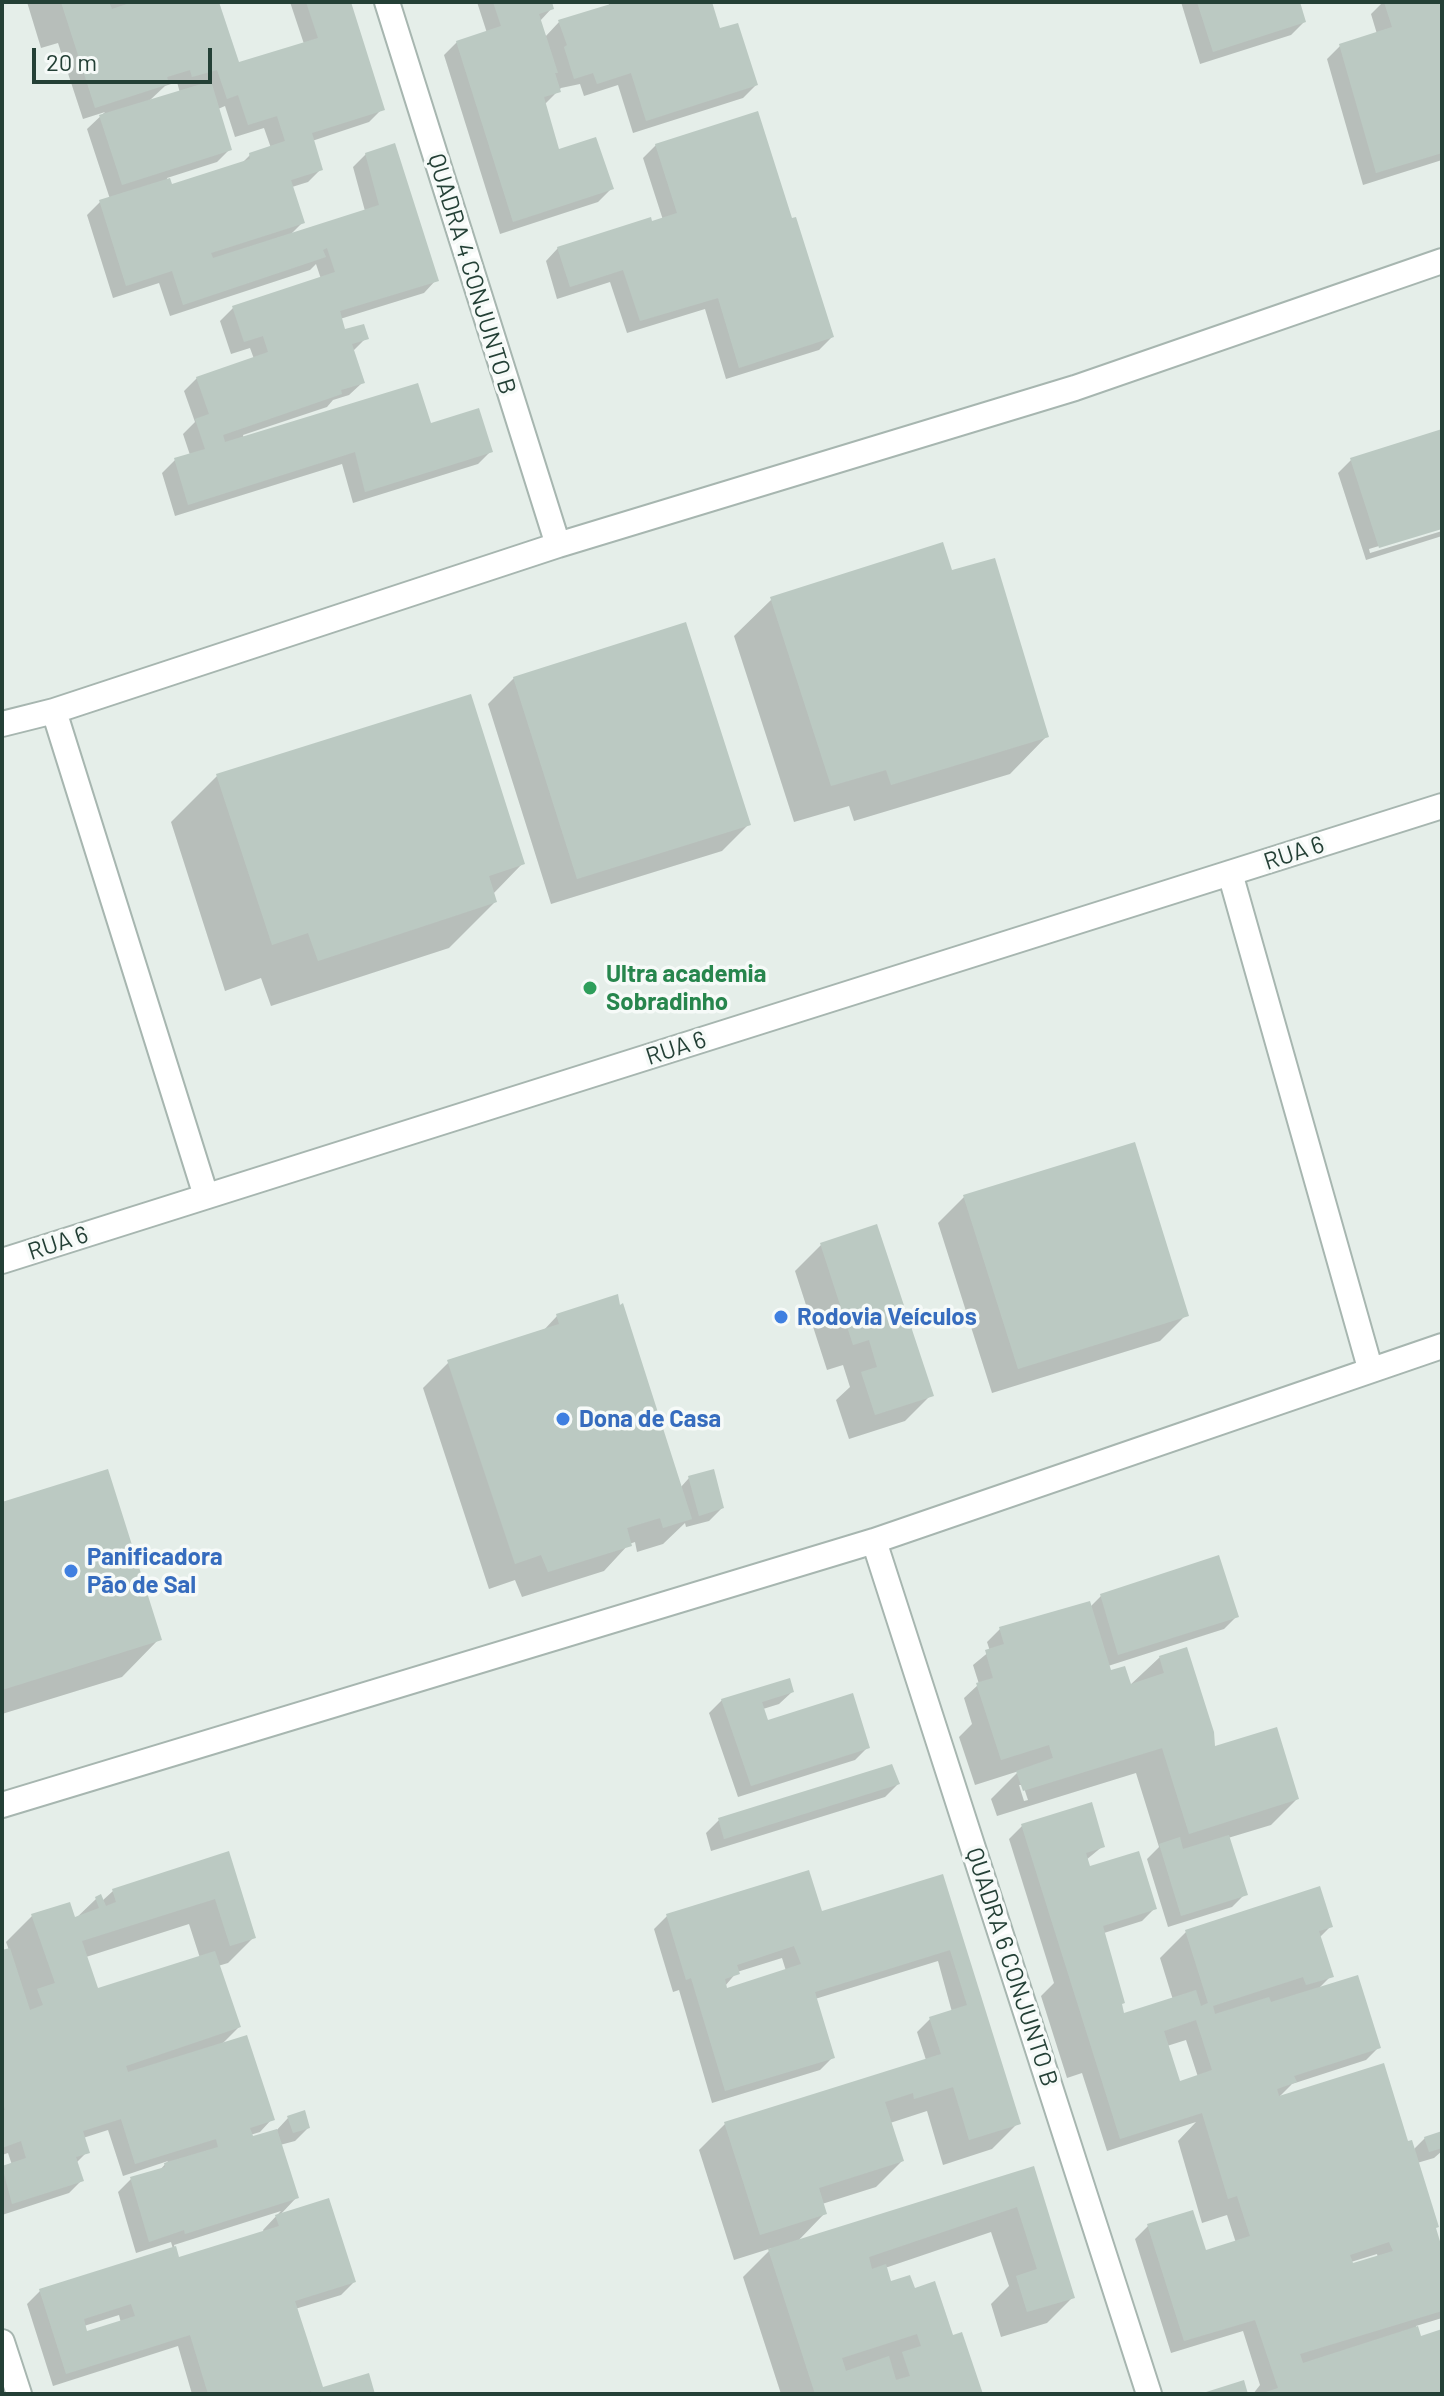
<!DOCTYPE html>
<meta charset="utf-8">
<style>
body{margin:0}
#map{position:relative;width:1444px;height:2396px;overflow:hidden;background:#e5eee9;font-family:Barlow,sans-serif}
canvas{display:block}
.frame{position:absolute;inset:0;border:4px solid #244036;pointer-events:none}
.scale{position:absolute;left:32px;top:48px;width:180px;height:36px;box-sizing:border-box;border:4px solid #244036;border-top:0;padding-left:10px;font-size:24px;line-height:28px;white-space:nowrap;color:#244036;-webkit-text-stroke:6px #f6faf8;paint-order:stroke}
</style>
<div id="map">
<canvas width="1444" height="2396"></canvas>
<div class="frame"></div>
<div class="scale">20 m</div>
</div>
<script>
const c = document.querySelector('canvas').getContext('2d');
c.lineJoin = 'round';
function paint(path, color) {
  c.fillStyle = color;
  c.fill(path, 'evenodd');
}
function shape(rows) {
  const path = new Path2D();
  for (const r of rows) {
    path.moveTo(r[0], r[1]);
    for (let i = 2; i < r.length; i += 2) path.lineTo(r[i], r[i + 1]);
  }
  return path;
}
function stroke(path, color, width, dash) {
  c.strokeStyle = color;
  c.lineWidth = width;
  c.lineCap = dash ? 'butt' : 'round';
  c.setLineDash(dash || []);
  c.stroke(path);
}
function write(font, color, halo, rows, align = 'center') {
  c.font = font + ' Barlow,sans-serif';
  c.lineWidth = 7;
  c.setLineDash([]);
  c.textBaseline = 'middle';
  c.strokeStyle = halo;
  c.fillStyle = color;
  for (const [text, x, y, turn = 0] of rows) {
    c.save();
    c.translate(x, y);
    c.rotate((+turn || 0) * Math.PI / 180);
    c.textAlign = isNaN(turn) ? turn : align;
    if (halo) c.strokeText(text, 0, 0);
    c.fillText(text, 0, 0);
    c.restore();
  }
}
paint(shape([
 [27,2,217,2,237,65,304,44,290,2,349,2,382,109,369,122,312,141,321,169,308,182,292,187,302,223,289,236,365,211,353,167,366,154,436,280,424,293,340,319,343,332,366,338,352,352,362,383,349,395,333,400,327,407,243,435,244,439,429,425,491,451,478,464,353,503,342,464,175,516,162,473,175,460,190,455,183,434,195,422,184,391,197,378,254,359,250,348,231,354,220,321,233,308,321,279,316,264,310,270,170,316,159,283,113,298,87,215,100,202,110,199,87,129,105,112,83,119,58,43,41,48],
 [177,82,180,93,148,102,165,86],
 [225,106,235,137,264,128,271,148,250,155,241,164,170,186,167,178,217,162,230,149,218,109],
 [477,2,550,2,552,8,540,21,545,37,559,22,609,6,609,2,710,2,719,31,756,85,743,98,633,133,618,85,584,96,580,84,561,88,544,105,558,152,611,189,598,202,500,234,444,55,457,42,487,33],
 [1181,2,1299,2,1304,22,1291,35,1200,64],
 [1383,2,1442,2,1442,160,1363,185,1327,59,1340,46,1377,34,1371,14],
 [656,145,832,337,819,350,726,379,705,309,627,333,610,282,557,299,546,261,558,248,663,220,643,158],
 [1442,431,1442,527,1369,549,1370,553,1442,531,1442,536,1366,560,1338,473,1351,460],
 [951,573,1047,736,1010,774,854,821,849,806,794,822,734,636,772,599],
 [514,678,748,825,722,851,551,904,488,704],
 [217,776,523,863,493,894,495,902,449,948,271,1006,261,978,225,991,171,822],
 [964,1197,1186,1315,1160,1341,992,1393,938,1223],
 [876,1227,931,1395,905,1421,849,1439,836,1400,850,1387,843,1365,827,1370,795,1271,821,1245],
 [557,1316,680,1488,689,1478,722,1508,709,1521,686,1527,685,1523,663,1544,637,1552,635,1542,629,1544,604,1571,522,1597,515,1580,489,1589,423,1388,449,1362,542,1332],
 [2,1504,159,1639,122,1677,2,1714],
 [1101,1596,1237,1616,1224,1629,1108,1666,1109,1669,1129,1686,1160,1657,1213,1749,1297,1799,1271,1825,1228,1838,1245,1894,1232,1907,1168,1927,1147,1859,1159,1847,1136,1773,997,1816,991,1799,1019,1771,975,1785,959,1737,972,1724,964,1698,979,1684,973,1665,990,1651,987,1642,1000,1629,1090,1607],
 [1019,1785,1023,1785,1028,1800,1024,1801],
 [792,1692,779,1704,763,1709,767,1723,868,1747,855,1760,738,1797,709,1713,722,1700],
 [898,1784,885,1797,711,1851,706,1833,719,1820],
 [1090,1804,1103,1846,1086,1860,1089,1869,1155,1908,1142,1921,1104,1933,1123,2016,1173,2000,1160,1958,1186,1932,1330,1927,1319,1938,1331,1976,1317,1990,1379,2047,1366,2060,1292,2084,1277,2099,1406,2140,1413,2150,1425,2138,1442,2133,1442,2151,1434,2158,1417,2163,1442,2255,1442,2318,1416,2326,1419,2338,1442,2331,1442,2394,1253,2394,1260,2385,1243,2331,1171,2353,1135,2239,1148,2226,1205,2253,1236,2243,1227,2215,1202,2223,1178,2141,1196,2122,1107,2151,1082,2073,1067,2078,1041,1996,1054,1983,1009,1839,1022,1826],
 [1186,2040,1198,2077,1179,2083,1167,2046],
 [1377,2254,1378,2258,1351,2266,1351,2262],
 [228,1853,254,1937,228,1963,218,1966,239,2027,220,2046,272,2119,260,2132,247,2136,248,2140,275,2132,288,2118,308,2128,295,2141,280,2145,297,2197,279,2216,354,2282,341,2295,295,2309,315,2392,373,2394,192,2394,178,2346,53,2386,27,2304,40,2291,173,2249,171,2242,136,2253,118,2192,131,2179,159,2171,168,2161,123,2176,108,2130,83,2138,87,2152,76,2163,82,2180,69,2193,2,2215,2,2168,12,2165,8,2153,2,2155,2,1952,9,1950,6,1942,32,1916,74,1920,96,1899,102,1901,113,1891],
 [189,1924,200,1958,97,1991,86,1957],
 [281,2211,263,2230,264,2233,178,2259,174,2245],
 [119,2315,121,2323,86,2334,84,2326],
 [941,1877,1018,2123,992,2149,943,2165,927,2111,890,2123,902,2161,876,2187,822,2204,825,2213,796,2243,1032,2168,1073,2297,1047,2323,1001,2337,991,2304,1009,2286,991,2232,885,2268,890,2284,914,2291,951,2335,980,2394,781,2394,743,2277,772,2248,734,2260,699,2150,725,2124,926,2060,917,2032,930,2019,952,2012,938,1961,815,1999,833,2057,820,2070,712,2103,679,1990,673,1992,654,1929,667,1916,821,1914],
 [782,1958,786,1971,726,1990,725,1986,737,1972]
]), '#0003');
paint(shape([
 [61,2,109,2,112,9,133,2,219,2,239,62,318,38,306,2,351,2,385,110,312,133,323,170,291,180,305,223,211,253,213,258,379,205,365,153,395,143,439,281,340,311,345,329,364,324,369,339,352,344,365,383,341,390,342,394,223,435,225,442,418,383,431,423,479,408,493,452,365,492,355,452,188,505,174,458,205,449,195,419,209,414,196,377,268,352,263,336,244,342,232,306,335,272,327,248,323,250,326,257,183,305,172,271,126,286,99,200,170,178,172,184,250,159,249,153,285,141,277,116,248,125,238,95,227,99,217,70,192,77,190,70,167,77,169,84,95,108],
 [493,2,552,2,554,9,539,14,558,73,555,73,561,92,544,97,559,149,596,137,614,189,513,222,456,41,501,26],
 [617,2,712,2,720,28,738,23,758,85,646,121,631,73,597,84,593,73,574,79,564,47,567,45,558,20],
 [1197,2,1300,2,1306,22,1213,52],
 [1384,2,1442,2,1442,153,1376,173,1339,44,1392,27],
 [211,81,232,150,122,185,99,115],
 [758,111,792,218,796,217,834,337,739,368,718,298,640,321,623,270,570,287,557,247,651,217,652,221,677,213,655,144],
 [1442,429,1442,529,1379,548,1350,458],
 [943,542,952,570,995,558,1049,737,891,785,886,770,831,786,770,597],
 [686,622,751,825,577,879,513,677],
 [471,694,525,864,489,876,497,902,318,961,308,933,272,945,216,774],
 [1135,1142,1189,1316,1018,1369,963,1195],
 [877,1224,934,1396,875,1415,861,1372,877,1367,869,1340,853,1345,820,1243],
 [618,1294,620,1305,623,1303,692,1519,663,1528,660,1518,627,1528,632,1546,548,1572,541,1555,515,1564,447,1360,559,1324,556,1314],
 [108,1469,162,1640,2,1690,2,1502],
 [714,1469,724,1508,699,1516,688,1476],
 [1219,1555,1239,1617,1118,1655,1100,1594],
 [1090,1601,1111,1670,1125,1666,1131,1684,1164,1673,1159,1656,1187,1647,1214,1732,1215,1746,1277,1727,1299,1799,1189,1834,1162,1748,1023,1791,1016,1771,1053,1758,1049,1745,1001,1760,976,1683,993,1678,985,1650,1004,1644,999,1627],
 [790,1678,794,1692,762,1702,768,1720,853,1693,870,1748,751,1786,721,1699],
 [892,1764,900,1784,724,1839,718,1818],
 [1092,1802,1105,1847,1086,1853,1090,1866,1139,1851,1157,1909,1103,1926,1125,2003,1122,2004,1124,2013,1196,1990,1201,2006,1208,2003,1185,1930,1320,1886,1333,1927,1319,1931,1334,1977,1306,1985,1303,1977,1213,2006,1215,2014,1269,1997,1271,2002,1358,1975,1381,2048,1294,2076,1297,2082,1277,2089,1279,2096,1384,2063,1408,2141,1412,2140,1439,2227,1436,2228,1442,2248,1442,2311,1300,2354,1303,2363,1418,2326,1421,2336,1442,2329,1442,2394,1260,2394,1278,2388,1255,2320,1184,2341,1147,2224,1193,2210,1206,2250,1250,2236,1237,2196,1228,2199,1202,2113,1120,2139,1021,1824],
 [1196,2020,1212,2070,1180,2081,1164,2031],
 [1389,2242,1393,2251,1353,2263,1350,2255],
 [1229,1835,1248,1895,1181,1916,1159,1844,1180,1837,1183,1849],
 [229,1851,256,1938,230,1946,215,1899,82,1941,98,1988,215,1951,241,2027,126,2066,128,2072,247,2035,275,2120,250,2128,253,2136,277,2129,299,2198,185,2234,184,2230,149,2242,130,2177,165,2167,164,2163,218,2147,216,2139,135,2164,121,2119,83,2131,90,2153,76,2157,84,2181,12,2204,2,2166,26,2158,21,2141,2,2148,2,2111,5,2110,2,2099,2,1950,10,1948,30,2010,43,2005,37,1989,55,1983,31,1914,70,1902,75,1917,99,1908,95,1897,101,1894,106,1906,116,1902,112,1889],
 [809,1870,822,1911,943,1874,1021,2124,969,2140,953,2087,914,2099,913,2093,885,2102,904,2161,819,2188,827,2214,760,2235,724,2122,941,2054,929,2017,967,2005,950,1950,815,1992,835,2058,725,2091,691,1978,686,1980,666,1914],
 [794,1946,801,1964,727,1988,725,1979,740,1974,737,1965],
 [305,2110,310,2128,293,2133,287,2116],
 [1442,2131,1442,2148,1429,2152,1424,2137],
 [1034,2166,1075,2298,1027,2312,1016,2276,1037,2269,1017,2207,869,2257,872,2269,886,2264,891,2281,910,2275,915,2288,935,2281,953,2335,962,2332,983,2394,815,2394,768,2249],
 [917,2334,921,2346,902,2352,910,2376,896,2380,889,2356,846,2371,842,2358],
 [329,2198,356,2282,295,2301,323,2387,369,2373,375,2394,312,2394,311,2391,302,2394,208,2394,190,2335,66,2374,39,2289,176,2246,179,2257,279,2226,275,2215],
 [131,2304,135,2316,87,2331,84,2319],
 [1244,2380,1248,2394,1203,2394,1203,2393]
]), '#bbc9c2');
const minor = shape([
 [387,2,558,545],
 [54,711,206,1196],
 [2,724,54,711,558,545,1075,388,1442,261],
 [1230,873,1370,1368],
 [2,1261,1442,806],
 [874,1541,1149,2394],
 [2,1805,874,1541,1442,1346],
 [2,2342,19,2394]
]);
stroke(minor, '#a7b6b0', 28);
stroke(minor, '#fff', 24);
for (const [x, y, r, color] of [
 [590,988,8,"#2e9e5b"],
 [781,1317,8,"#3f7fe0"],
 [563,1419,8,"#3f7fe0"],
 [71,1571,8,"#3f7fe0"]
]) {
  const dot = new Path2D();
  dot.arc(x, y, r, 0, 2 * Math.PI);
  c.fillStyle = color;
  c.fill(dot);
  stroke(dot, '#f6faf8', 3);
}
write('24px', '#244036', '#f6faf8', [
 ["QUADRA 4 CONJUNTO B",472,274,73],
 ["RUA 6",1294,853,-18],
 ["RUA 6",676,1048,-18],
 ["RUA 6",58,1243,-18],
 ["QUADRA 6 CONJUNTO B",1012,1967,72]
]);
write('bold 24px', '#27864d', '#f6faf8', [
 ["Ultra academia",606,974],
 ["Sobradinho",606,1002]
], 'left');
write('bold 24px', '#366cbe', '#f6faf8', [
 ["Rodovia Veículos",797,1317],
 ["Dona de Casa",579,1419],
 ["Panificadora",87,1557],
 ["Pão de Sal",87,1585]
], 'left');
</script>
